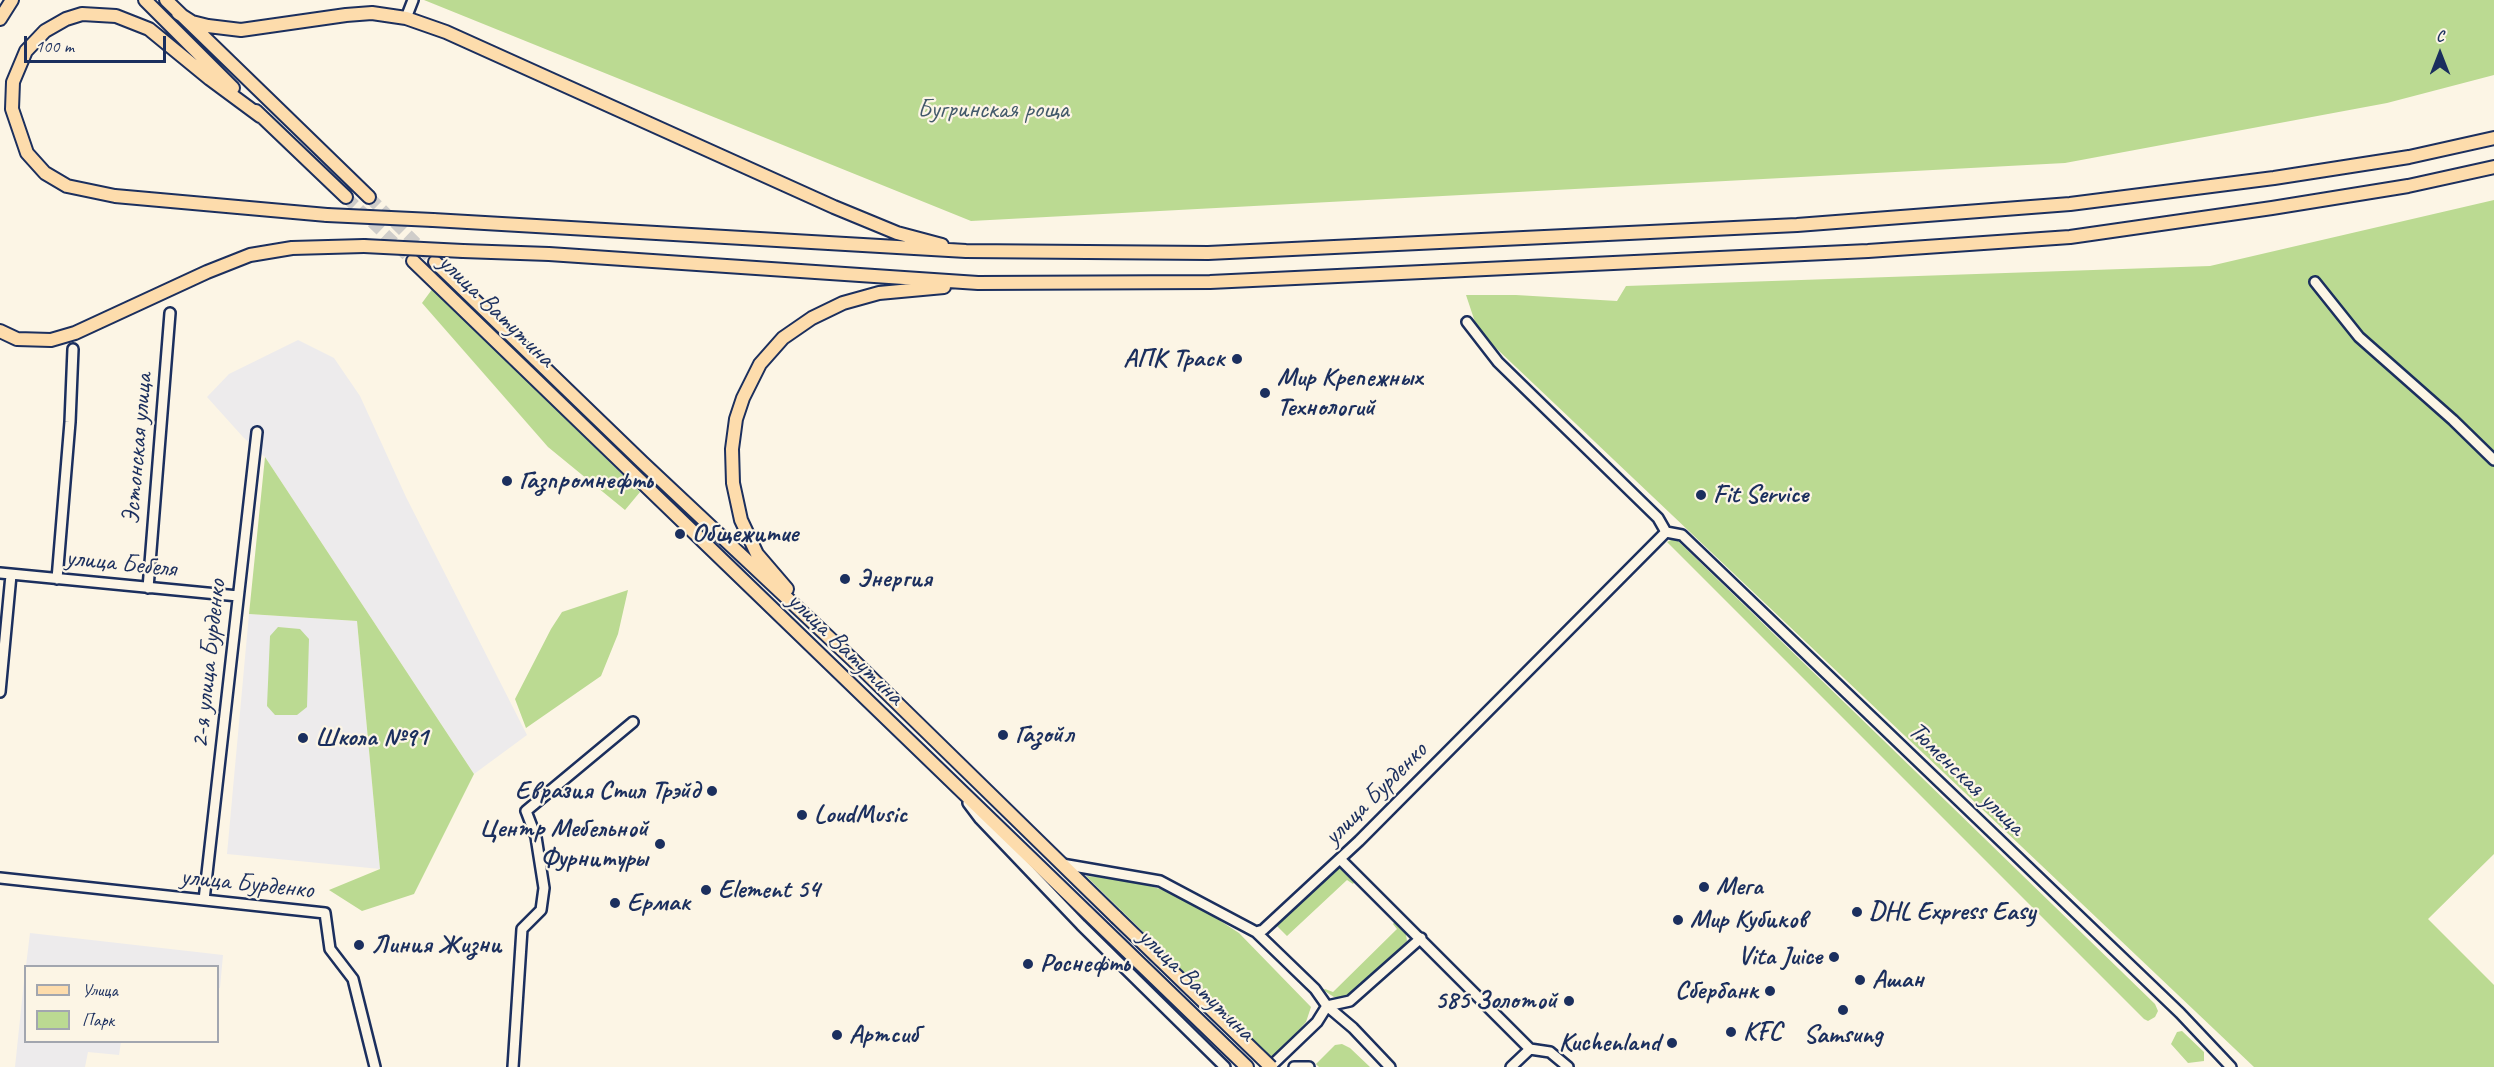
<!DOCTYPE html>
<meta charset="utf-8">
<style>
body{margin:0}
#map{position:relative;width:2494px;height:1067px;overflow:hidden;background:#fcf5e5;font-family:Caveat,sans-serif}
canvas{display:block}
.legend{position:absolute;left:24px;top:965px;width:195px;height:78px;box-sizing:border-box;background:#fcf5e5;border:2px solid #a2a6af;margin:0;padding:8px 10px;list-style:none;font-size:18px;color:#1b2f5e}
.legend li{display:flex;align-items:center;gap:12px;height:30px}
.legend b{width:30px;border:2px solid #a2a6af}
.north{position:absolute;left:2410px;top:24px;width:60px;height:60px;-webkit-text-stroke:4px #fcf5e5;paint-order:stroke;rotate:0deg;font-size:16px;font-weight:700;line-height:24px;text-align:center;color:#1b2f5e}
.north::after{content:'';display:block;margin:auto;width:21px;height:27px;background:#1b2f5e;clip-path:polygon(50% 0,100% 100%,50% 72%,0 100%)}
.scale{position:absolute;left:24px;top:36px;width:142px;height:27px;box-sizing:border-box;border:3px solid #1b2f5e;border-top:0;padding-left:8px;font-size:18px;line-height:21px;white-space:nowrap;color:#1b2f5e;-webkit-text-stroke:4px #fcf5e5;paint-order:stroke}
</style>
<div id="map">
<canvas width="2494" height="1067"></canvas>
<ul class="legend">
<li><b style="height:8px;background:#fddcac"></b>Улица</li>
<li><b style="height:16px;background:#bbda92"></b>Парк</li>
</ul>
<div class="north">С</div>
<div class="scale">100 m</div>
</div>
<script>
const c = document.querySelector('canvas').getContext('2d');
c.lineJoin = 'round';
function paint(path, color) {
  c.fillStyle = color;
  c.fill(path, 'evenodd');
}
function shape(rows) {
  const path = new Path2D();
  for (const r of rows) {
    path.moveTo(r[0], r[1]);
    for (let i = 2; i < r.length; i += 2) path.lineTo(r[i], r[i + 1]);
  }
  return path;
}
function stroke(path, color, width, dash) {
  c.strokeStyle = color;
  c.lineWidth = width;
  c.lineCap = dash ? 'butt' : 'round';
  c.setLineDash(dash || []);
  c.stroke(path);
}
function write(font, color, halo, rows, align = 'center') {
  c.font = font + ' Caveat,sans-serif';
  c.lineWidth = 4.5;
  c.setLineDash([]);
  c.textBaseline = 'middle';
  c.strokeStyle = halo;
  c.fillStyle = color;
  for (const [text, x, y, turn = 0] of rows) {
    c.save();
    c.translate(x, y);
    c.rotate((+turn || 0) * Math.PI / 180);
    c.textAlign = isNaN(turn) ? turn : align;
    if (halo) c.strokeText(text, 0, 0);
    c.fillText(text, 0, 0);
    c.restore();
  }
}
paint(shape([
 [298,340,334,358,360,396,406,497,527,735,474,774,265,457,243,437,207,397,229,374],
 [249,614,357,621,380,869,227,854],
 [30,933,223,955,220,988,218,988,218,966,26,966],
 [25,972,26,1042,121,1042,119,1055,88,1052,85,1067,15,1067]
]), '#edebec');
paint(shape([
 [424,0,2494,0,2494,75,2387,103,2065,163,971,221],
 [2494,200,2494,854,2428,919,2494,985,2494,1067,2254,1067,1478,331,1466,295,1516,295,1617,301,1626,286,2210,266],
 [433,288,640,492,625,510,548,447,422,303],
 [265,457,474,774,414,894,362,911,329,890,380,869,357,621,249,614],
 [1675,538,2155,1004,2158,1011,2155,1017,2148,1021,2144,1019,1667,542],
 [628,590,618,634,601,676,526,728,515,699,551,629,562,612],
 [278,627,300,629,309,639,307,707,297,715,275,715,267,706,270,636],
 [1339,868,1344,868,1356,880,1353,884,1347,880,1287,936,1277,926],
 [1086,876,1130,880,1170,892,1193,903,1239,933,1311,1007,1306,1022,1273,1059],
 [1396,920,1405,929,1407,941,1357,990,1342,997,1334,997,1323,990,1325,989,1333,992,1397,929,1393,924],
 [2182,1031,2204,1052,2204,1061,2188,1063,2171,1044,2177,1032],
 [1342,1044,1350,1048,1370,1067,1319,1067,1316,1064,1335,1045]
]), '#bbda92');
stroke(shape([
 [346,197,413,261],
 [369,197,435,262]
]), '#cfcdca', 12, [12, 6]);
const minor = shape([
 [406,18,413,0],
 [2315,282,2359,337,2453,420,2494,460],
 [1467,322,1498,362,1658,518,1666,532],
 [1666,532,1682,535,2180,1013,2231,1067],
 [0,573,238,596],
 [57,579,70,422,73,349],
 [148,588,170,313],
 [0,692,11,575],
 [968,803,980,819,1081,925,1225,1067],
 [1340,859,1530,1049,1550,1052,1568,1067],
 [1062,864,1160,881,1256,932,1315,989,1327,1006,1353,1028,1390,1067],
 [0,878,325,913,330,949,353,979,375,1067],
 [204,900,257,432],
 [1256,932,1263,930,1359,841,1666,532],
 [513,1067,522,929,541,910,544,888,536,837,526,811,633,722],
 [1270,1067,1317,1022,1327,1006,1350,1001,1421,938],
 [1294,1067,1309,1067],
 [1511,1067,1530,1049]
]);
const major = shape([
 [145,0,233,88],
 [166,0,369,197],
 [178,13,192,22,208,26,241,30,346,15,372,13,406,18,446,32,834,207,897,233,942,245],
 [0,19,12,0],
 [256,111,346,197],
 [260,116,210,79,149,29,116,16,82,14,66,19,45,31,26,51,13,82,12,109,27,153,45,173,67,186,115,196,327,215],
 [433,220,966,251,1208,253,1797,225,2070,204,2274,178,2409,157,2494,138],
 [463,251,549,254,978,283,1210,282,1868,251,2070,237,2272,208,2408,186,2494,167],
 [413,261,1247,1067],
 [435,262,642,462,853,660,1116,917],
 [0,331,17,339,51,340,75,333,207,272,250,255,292,248,364,246],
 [787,589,757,554,741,520,733,483,732,449,736,419,743,398,760,364,783,338,812,318,843,303,879,293,944,287]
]);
stroke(minor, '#1b2f5e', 14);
stroke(major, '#1b2f5e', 16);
stroke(minor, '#fcf5e5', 9);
stroke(major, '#fddcac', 12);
const majorBridge = shape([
 [327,215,433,220],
 [364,246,463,251],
 [1116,917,1271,1067]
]);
stroke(majorBridge, '#1b2f5e', 16, []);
stroke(majorBridge, '#fddcac', 12);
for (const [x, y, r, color] of [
 [1237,359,6,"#1b2f5e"],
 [1265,393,6,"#1b2f5e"],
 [507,481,6,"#1b2f5e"],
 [1701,495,6,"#1b2f5e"],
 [680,534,6,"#1b2f5e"],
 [845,579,6,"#1b2f5e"],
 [1003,735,6,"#1b2f5e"],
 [303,738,6,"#1b2f5e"],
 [712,791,6,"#1b2f5e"],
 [802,815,6,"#1b2f5e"],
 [660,844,6,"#1b2f5e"],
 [1704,887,6,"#1b2f5e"],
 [706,890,6,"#1b2f5e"],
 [615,903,6,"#1b2f5e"],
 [1857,912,6,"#1b2f5e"],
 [1678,920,6,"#1b2f5e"],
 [359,945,6,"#1b2f5e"],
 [1834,957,6,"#1b2f5e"],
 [1028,964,6,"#1b2f5e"],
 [1860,980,6,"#1b2f5e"],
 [1770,991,6,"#1b2f5e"],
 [1569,1001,6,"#1b2f5e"],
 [1843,1010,6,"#1b2f5e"],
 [1731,1032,6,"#1b2f5e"],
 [837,1035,6,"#1b2f5e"],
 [1672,1043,6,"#1b2f5e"]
]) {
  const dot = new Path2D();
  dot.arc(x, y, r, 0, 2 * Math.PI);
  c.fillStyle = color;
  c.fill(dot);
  stroke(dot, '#fcf5e5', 2);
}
write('26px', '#435a6b', '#fcf5e5', [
 ["Бугринская роща",993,110]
]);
write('26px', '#1b2f5e', '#fcf5e5', [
 ["улица Ватутина",496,311,44],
 ["Эстонская улица",138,449,-85],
 ["улица Бебеля",121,564,6],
 ["улица Ватутина",845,649,44],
 ["2-я улица Бурденко",209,664,-84],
 ["Тюменская улица",1966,779,44],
 ["улица Бурденко",1376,794,-45],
 ["улица Бурденко",247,884,6],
 ["улица Ватутина",1196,985,44]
]);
write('bold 26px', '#1b2f5e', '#fcf5e5', [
 ["АПК Траск",1225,359,"right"],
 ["Мир Крепежных",1277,378],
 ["Технологий",1277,408],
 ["Газпромнефть",519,481],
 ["Fit Service",1713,495],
 ["Общежитие",692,534],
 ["Энергия",857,579],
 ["Газойл",1015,735],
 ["Школа №91",315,738],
 ["Евразия Стил Трэйд",700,791,"right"],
 ["LoudMusic",814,815],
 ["Центр Мебельной",648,829,"right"],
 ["Фурнитуры",648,859,"right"],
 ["Мега",1716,887],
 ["Element 54",718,890],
 ["Ермак",627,903],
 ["DHL Express Easy",1869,912],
 ["Мир Кубиков",1690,920],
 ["Линия Жизни",371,945],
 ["Vita Juice",1822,957,"right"],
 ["Роснефть",1040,964],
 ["Ашан",1872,980],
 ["Сбербанк",1758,991,"right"],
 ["585 Золотой",1557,1001,"right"],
 ["KFC",1743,1032],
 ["Артсиб",849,1035],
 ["Samsung",1843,1035,"center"],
 ["Kuchenland",1660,1043,"right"]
], 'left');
</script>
